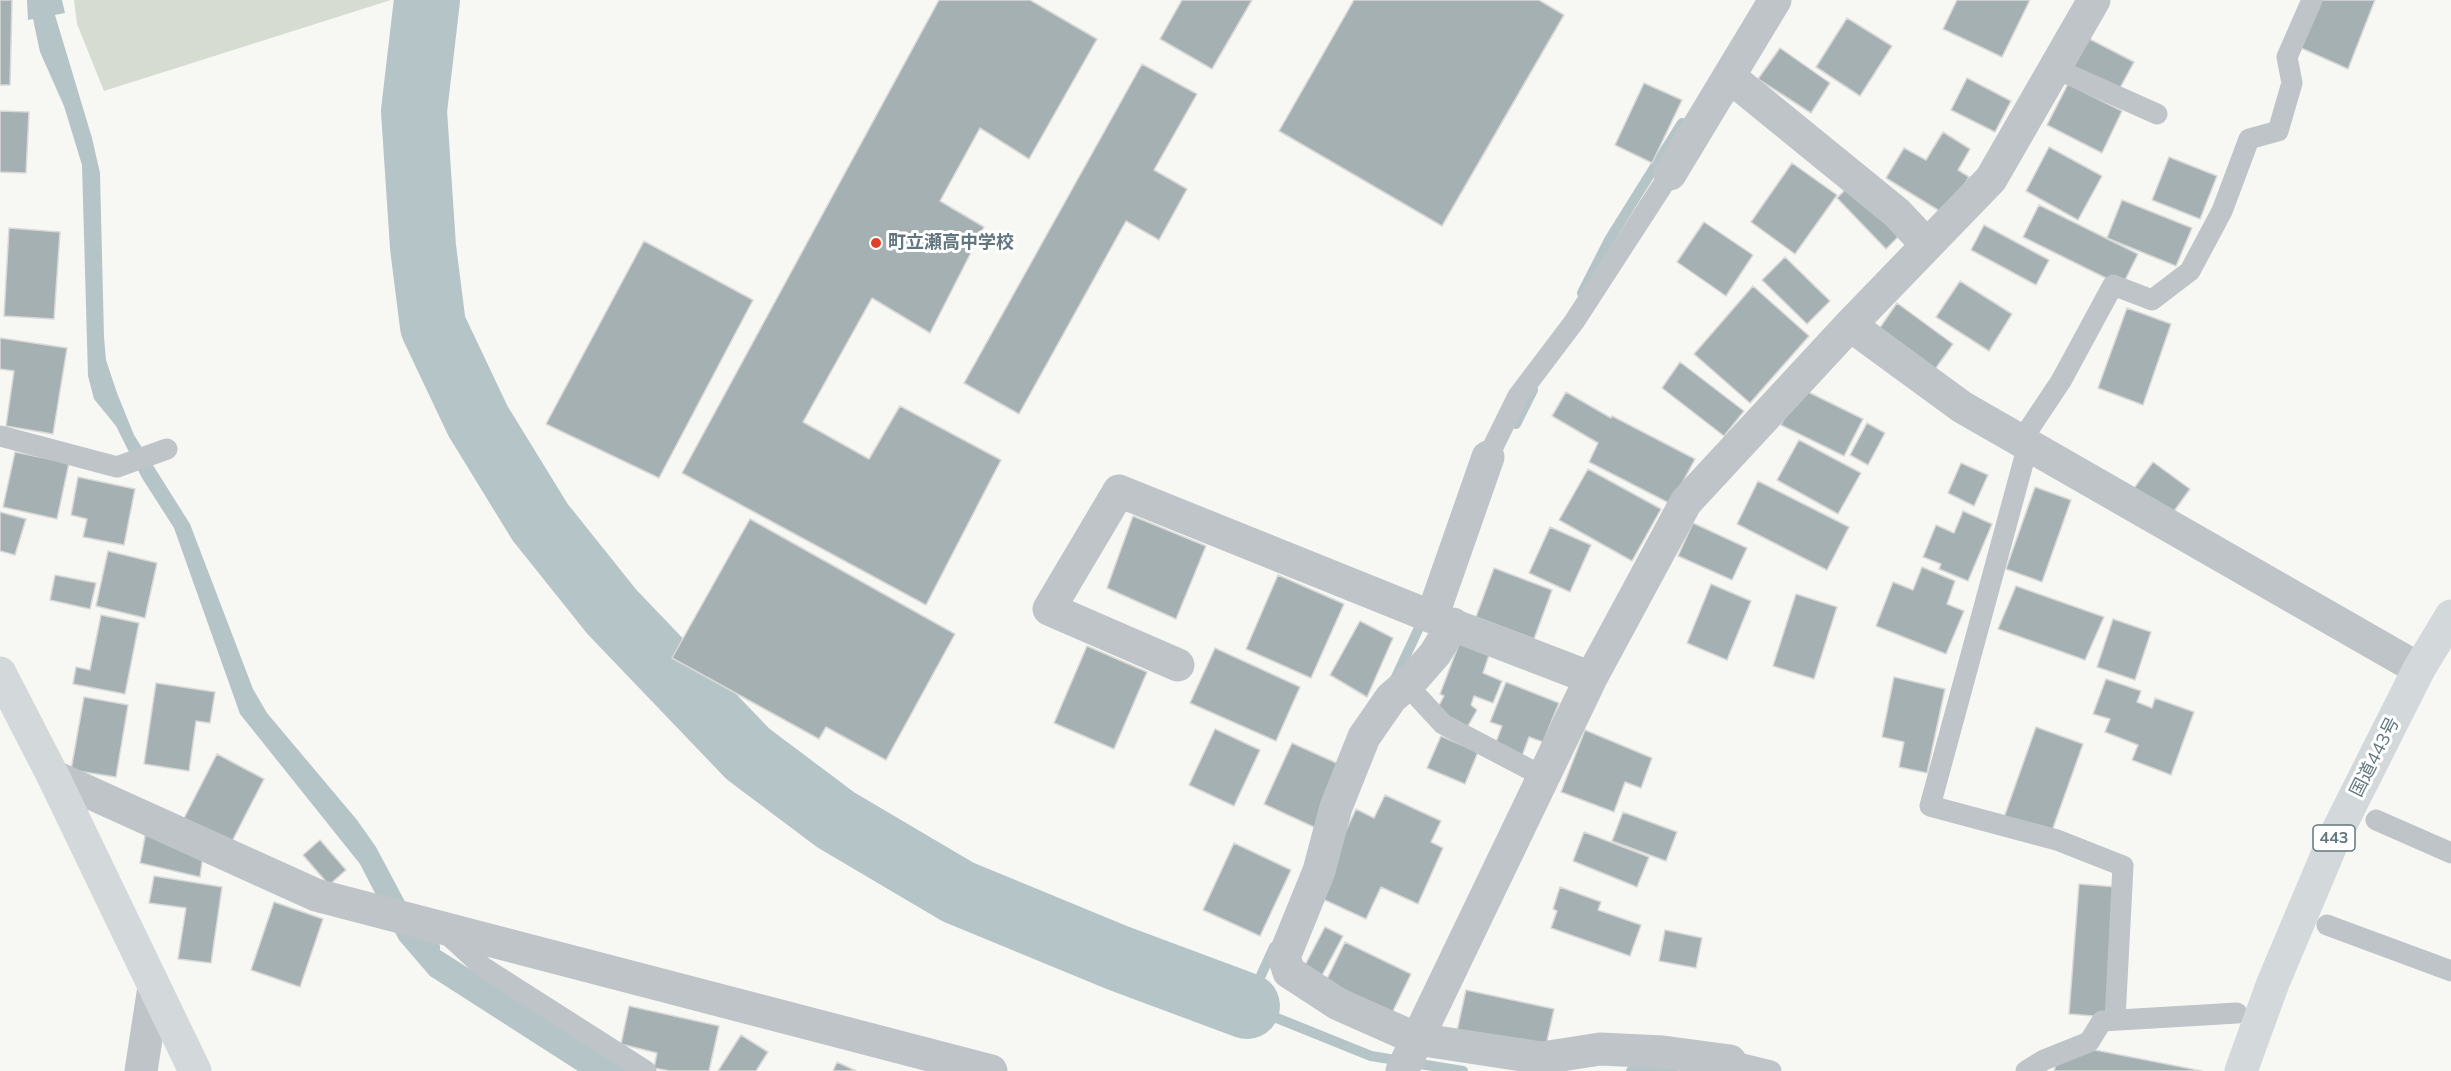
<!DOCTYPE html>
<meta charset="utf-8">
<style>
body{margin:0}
canvas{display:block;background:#f7f7f4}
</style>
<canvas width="2451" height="1071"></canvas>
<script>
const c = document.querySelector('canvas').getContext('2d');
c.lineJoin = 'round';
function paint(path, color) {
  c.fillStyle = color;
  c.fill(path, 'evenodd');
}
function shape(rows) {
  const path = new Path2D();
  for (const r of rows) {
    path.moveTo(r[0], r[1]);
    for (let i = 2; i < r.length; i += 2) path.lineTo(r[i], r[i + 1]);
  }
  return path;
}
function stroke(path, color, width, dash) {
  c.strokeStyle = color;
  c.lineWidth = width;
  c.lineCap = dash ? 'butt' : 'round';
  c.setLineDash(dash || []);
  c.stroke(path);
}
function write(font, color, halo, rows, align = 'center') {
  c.font = font + ' Mulish,"Noto Sans JP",sans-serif';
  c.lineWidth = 6;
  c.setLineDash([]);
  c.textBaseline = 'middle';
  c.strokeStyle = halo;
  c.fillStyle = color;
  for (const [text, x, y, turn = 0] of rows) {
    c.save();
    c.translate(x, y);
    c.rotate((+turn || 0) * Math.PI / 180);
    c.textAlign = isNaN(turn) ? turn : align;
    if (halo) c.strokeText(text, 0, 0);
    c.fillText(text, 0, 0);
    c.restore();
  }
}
paint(shape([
 [74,0,391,0,104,91,77,24]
]), '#d7dcd3');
paint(shape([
 [27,0,62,0,65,13,55,15,92,138,100,173,104,337,106,360,117,393,134,435,190,524,253,689,267,713,357,820,376,847,419,928,440,945,440,950,630,1071,578,1071,430,976,399,940,360,864,240,714,174,528,142,478,116,426,94,399,88,376,82,165,64,106,40,52,33,19,28,20]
]), '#b5c5c7');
stroke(shape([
 [1582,293,1609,240,1682,123],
 [1516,424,1533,390],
 [1395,679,1424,617],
 [1274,947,1247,1006,1371,1056,1463,1071],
 [1631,1071,1661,1069,1673,1071]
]), '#b5c5c7', 10);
stroke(shape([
 [427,0,414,111,423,247,433,326,478,421,540,522,612,612,748,754,836,820,958,892,1118,958,1247,1006]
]), '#b5c5c7', 66);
const building = shape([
 [0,0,12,0,10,85,0,85,0,0],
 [939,0,1030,0,1097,39,1029,159,980,128,940,201,984,227,930,333,872,298,803,422,869,459,900,406,1001,460,926,605,682,473,939,0],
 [1182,0,1252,0,1212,69,1160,39,1182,0],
 [1354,0,1539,0,1564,15,1442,226,1279,131,1354,0],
 [1957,0,2030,0,2002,57,1943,29,1957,0],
 [2319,0,2375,0,2348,69,2299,47,2319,0],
 [1847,18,1892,46,1860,96,1816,67,1847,18],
 [2080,34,2134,62,2115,97,2061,70,2080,34],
 [1780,48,1830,83,1811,113,1758,79,1780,48],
 [1142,64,1197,94,1154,170,1187,189,1159,240,1126,221,1019,414,964,383,1142,64],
 [1967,78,2011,101,1995,132,1951,110,1967,78],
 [1644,83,1682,100,1652,163,1615,145,1644,83],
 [2068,84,2122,111,2102,153,2047,125,2068,84],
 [0,111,29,112,26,173,0,172,0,111],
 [1943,132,1970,149,1958,170,1969,177,1946,215,1886,178,1904,148,1926,160,1943,132],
 [2049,147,2102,176,2078,220,2026,191,2049,147],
 [2169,157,2217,176,2200,219,2152,200,2169,157],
 [1792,163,1837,195,1795,254,1751,222,1792,163],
 [1854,181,1904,231,1886,249,1837,198,1854,181],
 [2122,200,2192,228,2176,266,2107,238,2122,200],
 [2039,205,2138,254,2122,286,2023,237,2039,205],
 [1704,222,1753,255,1726,296,1677,262,1704,222],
 [1984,225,2049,260,2036,285,1971,250,1984,225],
 [9,228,60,232,54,319,4,316,9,228],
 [644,241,753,300,659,478,546,424,644,241],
 [1785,257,1830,301,1807,324,1762,280,1785,257],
 [1960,281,2012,314,1989,351,1936,317,1960,281],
 [1753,286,1809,336,1750,403,1694,354,1753,286],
 [1897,303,1953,344,1933,372,1877,332,1897,303],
 [2127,308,2171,324,2143,405,2098,388,2127,308],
 [0,338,67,348,53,434,6,426,14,371,0,369,0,338],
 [1680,362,1744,411,1724,436,1662,388,1680,362],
 [1800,388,1863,419,1844,456,1781,425,1800,388],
 [1566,392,1611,418,1612,416,1695,459,1671,504,1589,462,1598,443,1552,416,1566,392],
 [1867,423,1885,433,1868,465,1850,455,1867,423],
 [1799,440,1861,473,1838,514,1777,480,1799,440],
 [15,452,69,463,57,519,3,507,15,452],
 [2153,462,2190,489,2169,518,2132,491,2153,462],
 [1961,463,1988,475,1974,506,1948,493,1961,463],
 [1588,469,1661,509,1632,561,1559,520,1588,469],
 [78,477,135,489,124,545,83,537,87,519,71,515,78,477],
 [1758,481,1849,527,1827,570,1737,524,1758,481],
 [2035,487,2071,500,2042,582,2006,569,2035,487],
 [1963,511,1992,524,1968,581,1939,569,1941,564,1923,557,1936,525,1954,533,1963,511],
 [0,512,26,519,15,555,0,551,0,512],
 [1133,516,1206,546,1176,619,1107,588,1133,516],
 [750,519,955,634,886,760,826,727,819,739,672,658,750,519],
 [1693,523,1747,548,1732,580,1678,556,1693,523],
 [1550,527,1591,545,1570,592,1529,573,1550,527],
 [108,551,157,563,145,618,96,606,108,551],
 [1922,567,1955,581,1947,604,1964,611,1946,654,1876,626,1893,582,1913,590,1922,567],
 [1494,568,1552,590,1534,639,1476,617,1494,568],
 [55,575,96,583,90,609,50,600,55,575],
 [1278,575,1344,604,1311,678,1246,649,1278,575],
 [1711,584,1751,601,1727,660,1687,643,1711,584],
 [2016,586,2104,617,2085,660,1998,629,2016,586],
 [1796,594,1837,607,1814,679,1773,666,1796,594],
 [101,615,139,623,125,694,73,684,76,667,90,670,101,615],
 [2113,619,2151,632,2135,680,2097,667,2113,619],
 [1360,621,1393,638,1367,697,1330,675,1360,621],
 [1459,644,1489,655,1483,673,1502,681,1493,703,1474,696,1471,705,1477,710,1465,731,1435,713,1444,696,1440,694,1459,644],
 [1087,646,1147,672,1114,749,1054,723,1087,646],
 [1215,648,1300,687,1276,741,1190,703,1215,648],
 [1894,677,1945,689,1927,773,1899,767,1904,742,1882,737,1894,677],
 [2106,679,2141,691,2137,702,2152,708,2155,698,2194,712,2171,775,2132,760,2138,745,2105,732,2110,719,2093,714,2106,679],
 [1506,682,1559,703,1543,742,1529,737,1519,764,1492,753,1502,726,1490,722,1506,682],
 [156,683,215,692,210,723,196,721,189,771,144,764,156,683],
 [84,697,128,705,116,777,71,770,84,697],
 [2036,727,2083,744,2049,839,2002,823,2036,727],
 [1215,729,1260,750,1234,806,1189,785,1215,729],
 [1585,730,1652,758,1641,788,1625,782,1614,812,1561,792,1585,730],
 [1441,736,1478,752,1465,784,1427,768,1441,736],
 [1292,743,1343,766,1316,828,1264,804,1292,743],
 [217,754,264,779,226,853,179,828,217,754],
 [1385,795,1441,821,1431,842,1443,848,1418,904,1381,887,1366,919,1316,896,1356,809,1374,818,1385,795],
 [1623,812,1677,832,1666,861,1612,841,1623,812],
 [147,826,203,855,200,877,140,863,147,826],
 [1584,832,1649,857,1637,887,1573,861,1584,832],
 [320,840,346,870,329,885,303,855,320,840],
 [1234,843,1291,870,1260,936,1203,910,1234,843],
 [154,876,222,887,211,963,178,959,186,908,149,903,154,876],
 [2079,884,2116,887,2106,1017,2069,1014,2079,884],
 [1560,887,1601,902,1598,910,1641,925,1630,956,1551,928,1557,911,1553,909,1560,887],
 [274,902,323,919,300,987,251,970,274,902],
 [1325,927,1343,936,1320,979,1303,969,1325,927],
 [1665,930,1702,938,1696,968,1659,961,1665,930],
 [1345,942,1411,974,1392,1013,1326,981,1345,942],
 [1466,990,1554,1009,1545,1050,1457,1031,1466,990],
 [629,1006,719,1026,709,1071,670,1071,654,1068,657,1053,621,1044,629,1006],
 [741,1035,768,1052,756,1071,718,1071,741,1035],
 [2090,1049,2202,1071,2054,1071,2058,1059,2090,1049],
 [837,1062,856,1071,833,1071,837,1062]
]);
paint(building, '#a5b0b3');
stroke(building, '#d9d9d7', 1.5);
stroke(shape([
 [2054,68,2157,114],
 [0,436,117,467,167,449],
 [2021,441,2061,381,2113,285,2152,300,2190,271,2222,211,2249,139,2278,131,2292,83,2287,57,2312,0],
 [2028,445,1930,806,2057,840,2123,866,2115,1019],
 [1488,457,1518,396,1574,322,1670,174],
 [1406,684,1443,724,1544,777],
 [2376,820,2451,853],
 [2327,925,2451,971],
 [446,933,483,967,646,1071],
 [1730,1061,1771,1071],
 [2026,1071,2044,1060,2089,1042,2102,1021,2237,1013]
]), '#bec4c7', 21);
stroke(shape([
 [1730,77,1897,213,1927,245],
 [1670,174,1775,0],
 [1850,325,1962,407,2419,669],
 [1432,617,1488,457],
 [1453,624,1435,654,1414,678,1391,698,1364,737,1336,807,1319,871,1284,957,1289,972,1338,1004,1417,1039,1542,1058,1600,1049,1663,1052,1730,1061],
 [1178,665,1049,609,1119,491,1432,617,1591,678],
 [53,776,316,895,991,1071],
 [141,1071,154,987],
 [1402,1071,1591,678,1686,502,1850,325,1991,179,2094,0]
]), '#bec4c7', 33);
stroke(shape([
 [0,673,53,776,195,1071]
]), '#d3d9db', 33);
stroke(shape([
 [2241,1071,2273,983,2335,836,2419,669,2451,616]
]), '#d3d9db', 33);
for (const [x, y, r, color] of [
 [876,243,6,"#e34028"]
]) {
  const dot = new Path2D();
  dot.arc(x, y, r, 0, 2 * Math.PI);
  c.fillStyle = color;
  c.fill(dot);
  stroke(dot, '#fff', 2);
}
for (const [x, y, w] of [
 [2334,838,42]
]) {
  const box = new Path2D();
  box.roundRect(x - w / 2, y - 13, w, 26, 4.5);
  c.fillStyle = '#fff';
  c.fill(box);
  stroke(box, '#62767f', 1.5);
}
write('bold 16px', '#62767f', null, [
 ["443",2334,838]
]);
write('bold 18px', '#62767f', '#fff', [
 ["町立瀬高中学校",888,243]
], 'left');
write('18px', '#62767f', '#fff', [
 ["国道443号",2375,757,-63]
]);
</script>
